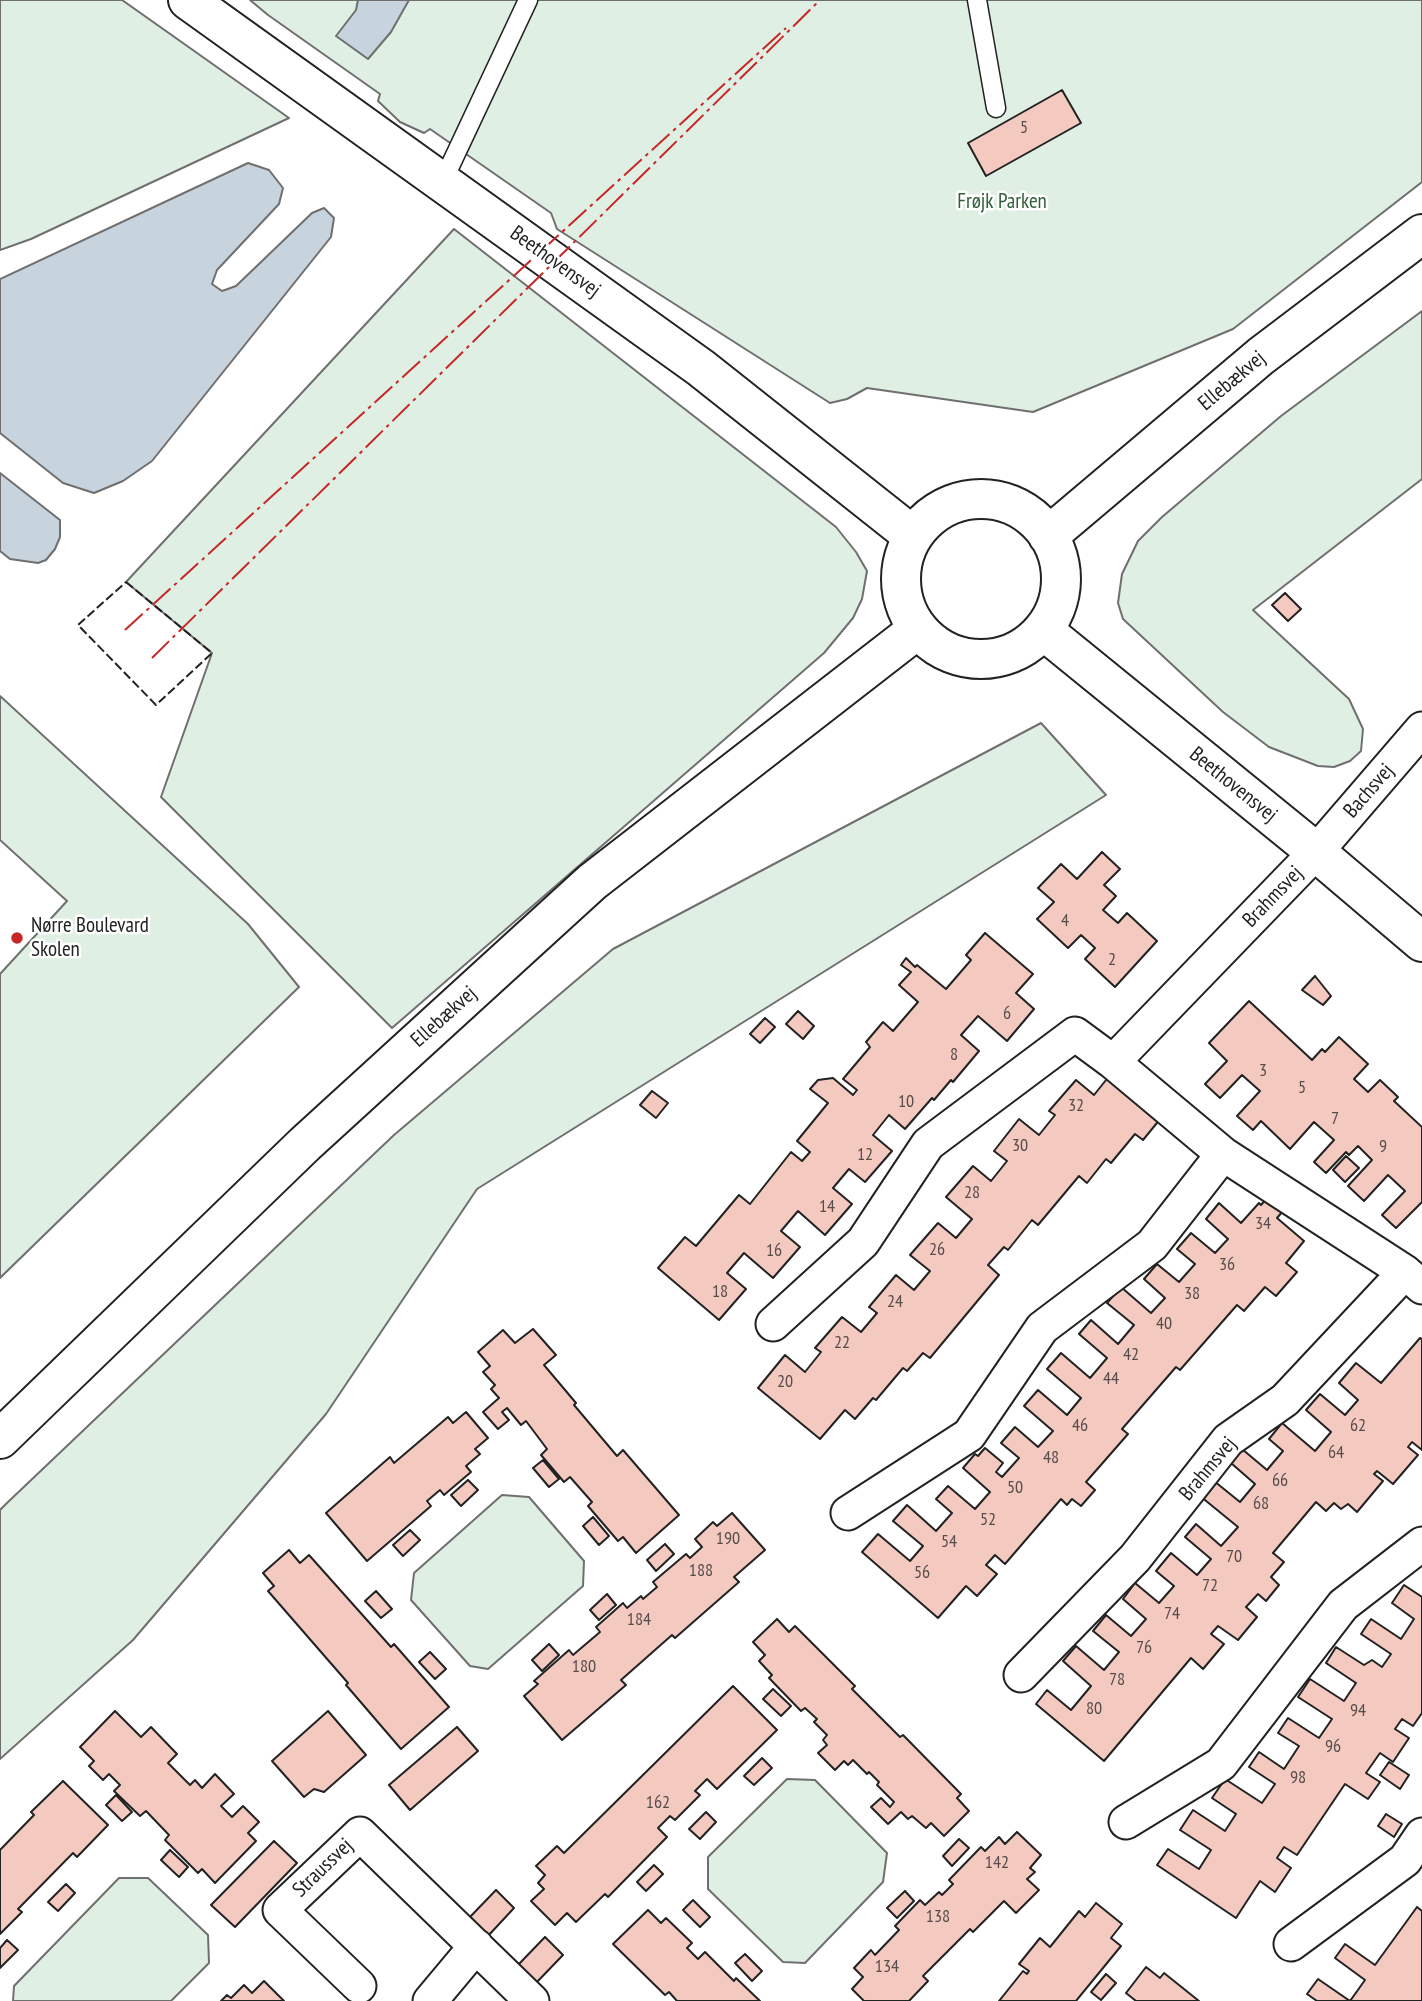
<!DOCTYPE html>
<meta charset="utf-8">
<style>
body{margin:0}
canvas{display:block;background:#fff}
</style>
<canvas width="1422" height="2001"></canvas>
<script>
const c = document.querySelector('canvas').getContext('2d');
c.lineJoin = 'round';
function paint(path, color) {
  c.fillStyle = color;
  c.fill(path, 'evenodd');
}
function shape(rows) {
  const path = new Path2D();
  for (const r of rows) {
    if (r.length === 3) {
      path.moveTo(r[0] + r[2], r[1]);
      path.arc(r[0], r[1], r[2], 0, 2 * Math.PI);
      continue;
    }
    path.moveTo(r[0], r[1]);
    for (let i = 2; i < r.length; i += 2) path.lineTo(r[i], r[i + 1]);
  }
  return path;
}
function stroke(path, color, width, dash) {
  c.strokeStyle = color;
  c.lineWidth = width;
  c.lineCap = dash ? 'butt' : 'round';
  c.setLineDash(dash || []);
  c.stroke(path);
}
function write(font, color, halo, rows, align = 'center') {
  c.font = font + ' "PT Sans Narrow",sans-serif';
  c.lineWidth = 5;
  c.setLineDash([]);
  c.textBaseline = 'middle';
  c.strokeStyle = halo;
  c.fillStyle = color;
  for (const [text, x, y, turn = 0] of rows) {
    c.save();
    c.translate(x, y);
    c.rotate((+turn || 0) * Math.PI / 180);
    c.textAlign = isNaN(turn) ? turn : align;
    if (halo) c.strokeText(text, 0, 0);
    c.fillText(text, 0, 0);
    c.restore();
  }
}
const green = shape([
 [0,0,122,0,289,118,31,239,0,250,0,0],
 [250,0,1422,0,1422,182,1233,329,1033,412,867,388,847,399,830,403,557,229,551,213,430,129,424,133,400,122,378,101,380,94,268,15,250,0],
 [454,229,836,527,856,552,867,571,862,599,853,618,824,653,392,1028,161,797,212,653,126,582,454,229],
 [1422,311,1422,479,1253,610,1349,699,1363,729,1361,751,1350,761,1334,767,1318,766,1269,747,1223,712,1123,619,1118,603,1122,574,1138,541,1162,517,1281,416,1422,311],
 [0,696,248,924,299,987,0,1278,0,974,67,901,0,840,0,696],
 [1041,723,1106,795,477,1189,326,1414,133,1640,0,1759,0,1510,8,1502,394,1135,613,949,1041,723],
 [502,1495,529,1497,584,1561,583,1586,488,1669,470,1666,411,1600,414,1573,502,1495],
 [787,1779,815,1780,887,1853,883,1882,805,1963,783,1962,708,1889,708,1857,787,1779],
 [119,1878,148,1878,208,1935,209,1963,171,2001,13,2001,14,1986,119,1878]
]);
paint(green, '#e0efe3');
stroke(green, '#6f6f6f', 2);
const water = shape([
 [358,0,409,0,391,32,368,59,336,36,356,10,358,0],
 [248,163,269,170,283,188,279,204,217,270,212,284,222,291,236,286,312,213,324,208,334,218,331,237,152,461,123,481,94,493,63,483,0,433,0,279,248,163],
 [0,473,60,520,60,537,55,549,46,560,38,563,10,559,0,551,0,473]
]);
paint(water, '#c7d3dd');
stroke(water, '#6f6f6f', 2);
const building = shape([
 [1062,90,1081,123,986,176,968,143,1062,90],
 [1285,593,1301,609,1288,621,1272,605,1285,593],
 [1102,852,1120,869,1104,885,1116,896,1103,910,1118,923,1127,913,1157,941,1115,987,1085,959,1095,948,1081,935,1068,948,1037,919,1054,902,1038,888,1061,864,1077,879,1102,852],
 [985,933,1033,974,1016,993,1034,1009,1007,1041,978,1016,961,1035,979,1051,953,1082,951,1080,934,1100,932,1098,905,1129,889,1115,873,1135,892,1151,865,1182,849,1169,833,1188,852,1204,825,1235,798,1211,781,1231,800,1247,773,1278,744,1253,727,1273,746,1289,719,1320,658,1268,685,1237,696,1246,739,1195,750,1204,791,1152,802,1161,810,1152,797,1141,828,1103,810,1089,818,1080,833,1078,853,1095,857,1090,843,1079,870,1047,866,1042,883,1022,893,1031,918,1002,899,985,911,972,901,965,906,958,915,967,917,965,946,989,971,960,966,955,985,933],
 [1315,976,1331,996,1323,1005,1302,990,1315,976],
 [1249,1001,1312,1060,1322,1049,1325,1052,1339,1037,1368,1064,1354,1079,1368,1092,1380,1080,1398,1097,1394,1101,1422,1127,1422,1202,1396,1228,1382,1215,1405,1191,1388,1175,1364,1201,1348,1186,1372,1160,1358,1146,1349,1155,1346,1152,1326,1173,1314,1162,1334,1140,1314,1122,1290,1149,1261,1121,1253,1130,1237,1116,1260,1091,1242,1075,1220,1098,1205,1084,1227,1061,1209,1043,1249,1001],
 [798,1011,814,1026,803,1039,786,1024,798,1011],
 [765,1018,775,1027,760,1043,750,1034,765,1018],
 [1110,1075,1161,1118,1143,1140,1135,1134,1111,1163,1106,1159,1087,1183,1079,1176,1038,1225,1032,1220,1008,1250,1004,1247,988,1265,999,1275,930,1358,923,1353,907,1371,903,1368,876,1400,873,1398,855,1419,845,1410,820,1439,758,1388,785,1355,805,1372,821,1352,815,1348,842,1317,861,1332,877,1313,869,1307,896,1275,914,1290,930,1271,910,1255,938,1223,956,1238,972,1219,946,1197,973,1166,991,1181,1007,1161,994,1151,1019,1119,1039,1135,1055,1115,1049,1111,1076,1080,1094,1095,1110,1075],
 [652,1091,668,1103,656,1118,640,1105,652,1091],
 [1346,1156,1359,1168,1345,1182,1333,1170,1346,1156],
 [1267,1198,1283,1211,1277,1218,1304,1241,1286,1263,1297,1272,1276,1296,1265,1287,1244,1311,1237,1305,1180,1370,1176,1367,1122,1429,1128,1434,1086,1482,1095,1490,1081,1506,1072,1499,1067,1505,1061,1499,1005,1564,995,1555,986,1565,997,1574,977,1596,966,1586,938,1618,862,1552,878,1534,910,1561,923,1546,893,1521,907,1505,936,1531,952,1513,936,1499,948,1486,975,1509,990,1492,963,1468,975,1454,978,1456,985,1448,1003,1463,996,1472,1002,1477,1019,1458,1001,1443,1015,1427,1038,1447,1053,1431,1024,1406,1038,1390,1067,1415,1081,1398,1047,1369,1061,1353,1090,1378,1107,1358,1079,1334,1091,1320,1118,1344,1134,1325,1107,1303,1121,1287,1151,1313,1165,1298,1144,1279,1157,1264,1179,1282,1195,1264,1177,1249,1191,1233,1215,1253,1228,1239,1206,1219,1219,1203,1241,1223,1259,1203,1261,1205,1267,1198],
 [533,1329,556,1355,544,1365,576,1403,574,1405,617,1456,623,1450,679,1515,636,1553,623,1537,618,1541,588,1506,592,1502,570,1477,564,1482,541,1455,547,1449,526,1421,521,1425,507,1408,502,1412,509,1420,498,1429,483,1412,499,1398,491,1389,495,1385,483,1372,490,1366,478,1352,503,1330,515,1343,533,1329],
 [1420,1338,1422,1339,1422,1450,1412,1442,1408,1447,1418,1455,1393,1484,1377,1471,1374,1474,1383,1481,1357,1512,1348,1504,1341,1509,1334,1503,1326,1511,1316,1502,1273,1553,1284,1562,1271,1577,1279,1585,1266,1601,1258,1594,1246,1607,1257,1617,1238,1640,1218,1626,1211,1634,1224,1644,1203,1669,1191,1658,1104,1761,1036,1704,1047,1690,1071,1710,1091,1686,1063,1661,1076,1646,1104,1670,1119,1652,1093,1631,1106,1615,1131,1636,1146,1619,1123,1599,1135,1583,1159,1603,1174,1586,1156,1571,1171,1553,1197,1575,1211,1559,1185,1537,1196,1524,1221,1546,1238,1527,1200,1496,1214,1481,1240,1502,1255,1484,1231,1463,1242,1449,1267,1470,1283,1451,1269,1439,1282,1423,1315,1451,1331,1432,1306,1410,1320,1394,1345,1415,1358,1400,1339,1383,1356,1363,1381,1383,1420,1338],
 [466,1412,488,1438,475,1449,480,1454,466,1466,471,1472,444,1495,440,1490,427,1501,431,1506,367,1561,326,1513,390,1457,394,1463,448,1417,453,1423,466,1412],
 [543,1460,559,1479,549,1487,533,1468,543,1460],
 [468,1480,478,1490,461,1506,451,1495,468,1480],
 [732,1513,765,1550,734,1577,739,1582,675,1638,672,1635,621,1680,626,1685,562,1740,524,1696,538,1684,534,1681,569,1650,573,1655,600,1632,596,1627,623,1603,627,1608,641,1596,643,1599,657,1587,653,1582,686,1554,690,1558,702,1547,695,1539,713,1522,717,1526,732,1513],
 [593,1517,609,1536,599,1545,583,1526,593,1517],
 [410,1530,420,1540,403,1556,393,1545,410,1530],
 [665,1544,674,1554,656,1571,647,1560,665,1544],
 [289,1550,300,1563,309,1555,391,1647,394,1644,449,1707,401,1749,346,1685,348,1683,268,1591,274,1586,263,1573,289,1550],
 [1404,1585,1422,1597,1422,1713,1413,1726,1402,1719,1395,1729,1409,1738,1393,1762,1380,1753,1366,1773,1380,1782,1368,1799,1345,1784,1297,1855,1284,1847,1277,1858,1291,1868,1275,1892,1260,1881,1236,1918,1157,1865,1168,1849,1199,1869,1211,1850,1180,1830,1193,1810,1225,1831,1236,1814,1212,1798,1225,1779,1262,1803,1275,1784,1249,1767,1259,1752,1284,1769,1299,1746,1278,1733,1288,1718,1319,1738,1332,1719,1298,1697,1310,1679,1344,1701,1356,1683,1326,1663,1336,1647,1364,1665,1372,1660,1382,1667,1391,1654,1361,1634,1371,1619,1401,1639,1414,1619,1392,1603,1404,1585],
 [376,1591,392,1609,381,1618,365,1601,376,1591],
 [607,1594,616,1605,599,1620,590,1610,607,1594],
 [777,1619,789,1632,795,1626,855,1686,852,1689,900,1737,903,1735,961,1794,957,1798,969,1811,944,1836,931,1823,926,1828,912,1816,908,1819,901,1812,888,1824,871,1807,881,1798,890,1807,894,1802,877,1785,879,1782,869,1772,867,1774,853,1760,848,1765,844,1761,835,1770,818,1753,827,1745,823,1740,827,1735,814,1722,817,1719,805,1708,801,1711,769,1678,772,1675,759,1661,765,1655,753,1642,777,1619],
 [549,1644,559,1655,542,1671,532,1660,549,1644],
 [430,1652,446,1669,435,1679,419,1662,430,1652],
 [733,1686,777,1730,717,1789,707,1779,695,1791,700,1795,675,1820,670,1816,658,1828,667,1837,608,1897,605,1894,576,1922,567,1913,555,1925,531,1901,544,1889,538,1883,545,1875,536,1866,557,1846,564,1853,733,1686],
 [773,1689,791,1706,781,1716,763,1699,773,1689],
 [115,1711,141,1737,151,1727,177,1754,168,1763,190,1785,195,1780,202,1788,215,1774,234,1794,221,1806,232,1817,243,1806,259,1822,248,1833,256,1841,215,1883,202,1869,198,1873,165,1840,169,1835,146,1811,140,1816,114,1791,120,1785,109,1774,103,1780,89,1766,94,1761,80,1747,115,1711],
 [328,1711,366,1755,324,1792,314,1789,304,1797,272,1761,328,1711],
 [457,1727,478,1751,410,1810,389,1785,457,1727],
 [762,1758,772,1768,754,1785,744,1776,762,1758],
 [1389,1762,1409,1775,1400,1789,1380,1775,1389,1762],
 [63,1781,108,1825,77,1857,73,1853,18,1909,22,1912,0,1934,0,1850,34,1815,31,1812,63,1781],
 [116,1795,132,1812,122,1821,106,1805,116,1795],
 [706,1812,716,1822,700,1839,689,1829,706,1812],
 [1386,1814,1402,1824,1394,1837,1378,1826,1386,1814],
 [1017,1832,1041,1855,1030,1868,1035,1872,1027,1879,1039,1890,1016,1913,1004,1901,973,1932,970,1929,923,1976,928,1981,909,2001,864,2001,852,1989,863,1977,854,1968,871,1950,875,1955,899,1930,895,1926,920,1900,925,1905,939,1892,942,1895,953,1884,949,1880,981,1847,985,1851,999,1837,1005,1844,1017,1832],
 [959,1839,969,1848,952,1866,943,1856,959,1839],
 [274,1841,297,1863,235,1927,211,1905,274,1841],
 [170,1850,188,1867,179,1877,161,1860,170,1850],
 [654,1865,663,1874,646,1891,637,1882,654,1865],
 [66,1884,75,1893,58,1911,48,1902,66,1884],
 [496,1890,514,1908,488,1936,469,1918,496,1890],
 [905,1891,914,1901,897,1918,887,1908,905,1891],
 [693,1900,710,1917,700,1927,683,1910,693,1900],
 [1096,1903,1122,1924,1111,1938,1121,1946,1076,2001,999,2001,1023,1971,1027,1974,1029,1971,1019,1964,1040,1938,1050,1947,1079,1911,1085,1917,1096,1903],
 [1417,1907,1422,1911,1422,2001,1317,2001,1307,1994,1318,1979,1350,2001,1365,1980,1335,1958,1345,1944,1375,1965,1417,1907],
 [648,1910,661,1923,666,1918,692,1943,687,1948,698,1959,705,1952,734,1981,736,1978,760,2001,677,2001,669,1992,665,1995,613,1944,648,1910],
 [545,1937,563,1955,536,1983,518,1965,545,1937],
 [7,1940,18,1950,0,1968,0,1948,7,1940],
 [745,1954,762,1971,752,1981,735,1963,745,1954],
 [1146,1967,1160,1978,1164,1973,1199,2001,1136,2001,1126,1993,1146,1967],
 [1106,1974,1116,1983,1101,2000,1091,1992,1106,1974],
 [264,1981,284,2001,221,2001,227,1995,231,1998,244,1985,252,1993,264,1981]
]);
paint(building, '#f3c9c0');
stroke(building, '#222', 2);
const lane = shape([
 [977,0,996,108],
 [443,181,528,0]
]);
const street = shape([
 [1113,1062,1316,852,1422,729],
 [773,1324,863,1242,928,1144,1075,1034,1113,1062,1223,1154,1405,1272,1422,1287],
 [848,1513,969,1435,1042,1328,1152,1245,1223,1154],
 [1021,1675,1135,1558,1228,1440,1285,1400,1405,1272],
 [1126,1822,1221,1764,1343,1605,1422,1544],
 [1291,1944,1405,1860,1422,1835],
 [359,1986,280,1910,360,1834,532,2001],
 [430,2001,476,1946]
]);
const secondary = shape([
 [188,0,701,368,913,536],
 [981,579,80],
 [1048,536,1261,356,1422,234],
 [1043,630,1316,852,1422,942],
 [0,1439,305,1144,592,882,918,629]
]);
stroke(lane, '#222', 21);
stroke(street, '#222', 37);
stroke(secondary, '#222', 42);
stroke(lane, '#fff', 18);
stroke(street, '#fff', 33);
stroke(secondary, '#fff', 38);
stroke(shape([
 [126,582,212,653,156,705,78,625,126,582]
]), '#222', 2, [9, 3.5]);
stroke(shape([
 [125,630,786,28],
 [152,658,820,0]
]), '#c62828', 2, [24, 5, 3.5, 5]);
for (const [x, y, r, color] of [
 [17,938,7,"#c62828"]
]) {
  const dot = new Path2D();
  dot.arc(x, y, r, 0, 2 * Math.PI);
  c.fillStyle = color;
  c.fill(dot);
  stroke(dot, '#fff', 2.5);
}
write('18px', '#564c4a', null, [
 ["5",1024,128],
 ["4",1065,921],
 ["2",1112,960],
 ["6",1007,1014],
 ["8",954,1055],
 ["3",1263,1071],
 ["5",1302,1088],
 ["10",906,1102],
 ["32",1076,1106],
 ["7",1335,1119],
 ["30",1020,1146],
 ["9",1383,1147],
 ["12",865,1155],
 ["28",972,1193],
 ["14",827,1207],
 ["34",1263,1224],
 ["26",937,1250],
 ["16",774,1251],
 ["36",1227,1265],
 ["18",720,1292],
 ["38",1192,1294],
 ["24",895,1302],
 ["40",1164,1324],
 ["22",842,1343],
 ["42",1131,1355],
 ["44",1111,1379],
 ["20",785,1382],
 ["46",1080,1426],
 ["62",1358,1426],
 ["64",1336,1453],
 ["48",1051,1458],
 ["66",1280,1481],
 ["50",1015,1488],
 ["68",1261,1504],
 ["52",988,1520],
 ["190",728,1539],
 ["54",949,1542],
 ["70",1234,1557],
 ["188",701,1571],
 ["56",922,1573],
 ["72",1210,1586],
 ["74",1172,1614],
 ["184",639,1620],
 ["76",1144,1648],
 ["180",584,1667],
 ["78",1117,1680],
 ["80",1094,1709],
 ["94",1358,1711],
 ["96",1333,1747],
 ["98",1298,1778],
 ["162",658,1803],
 ["142",997,1863],
 ["138",938,1917],
 ["134",887,1967]
]);
write('21px', '#2f5e38', '#fff', [
 ["Frøjk Parken",1002,202]
]);
write('21px', '#222', '#fff', [
 ["Beethovensvej",555,262,36],
 ["Ellebækvej",1232,381,-40],
 ["Beethovensvej",1233,785,39],
 ["Bachsvej",1369,791,-49],
 ["Brahmsvej",1273,897,-46],
 ["Ellebækvej",444,1017,-42],
 ["Brahmsvej",1208,1469,-50],
 ["Straussvej",323,1868,-44]
]);
write('21px', '#222', '#fff', [
 ["Nørre Boulevard",31,926],
 ["Skolen",31,950]
], 'left');
</script>
